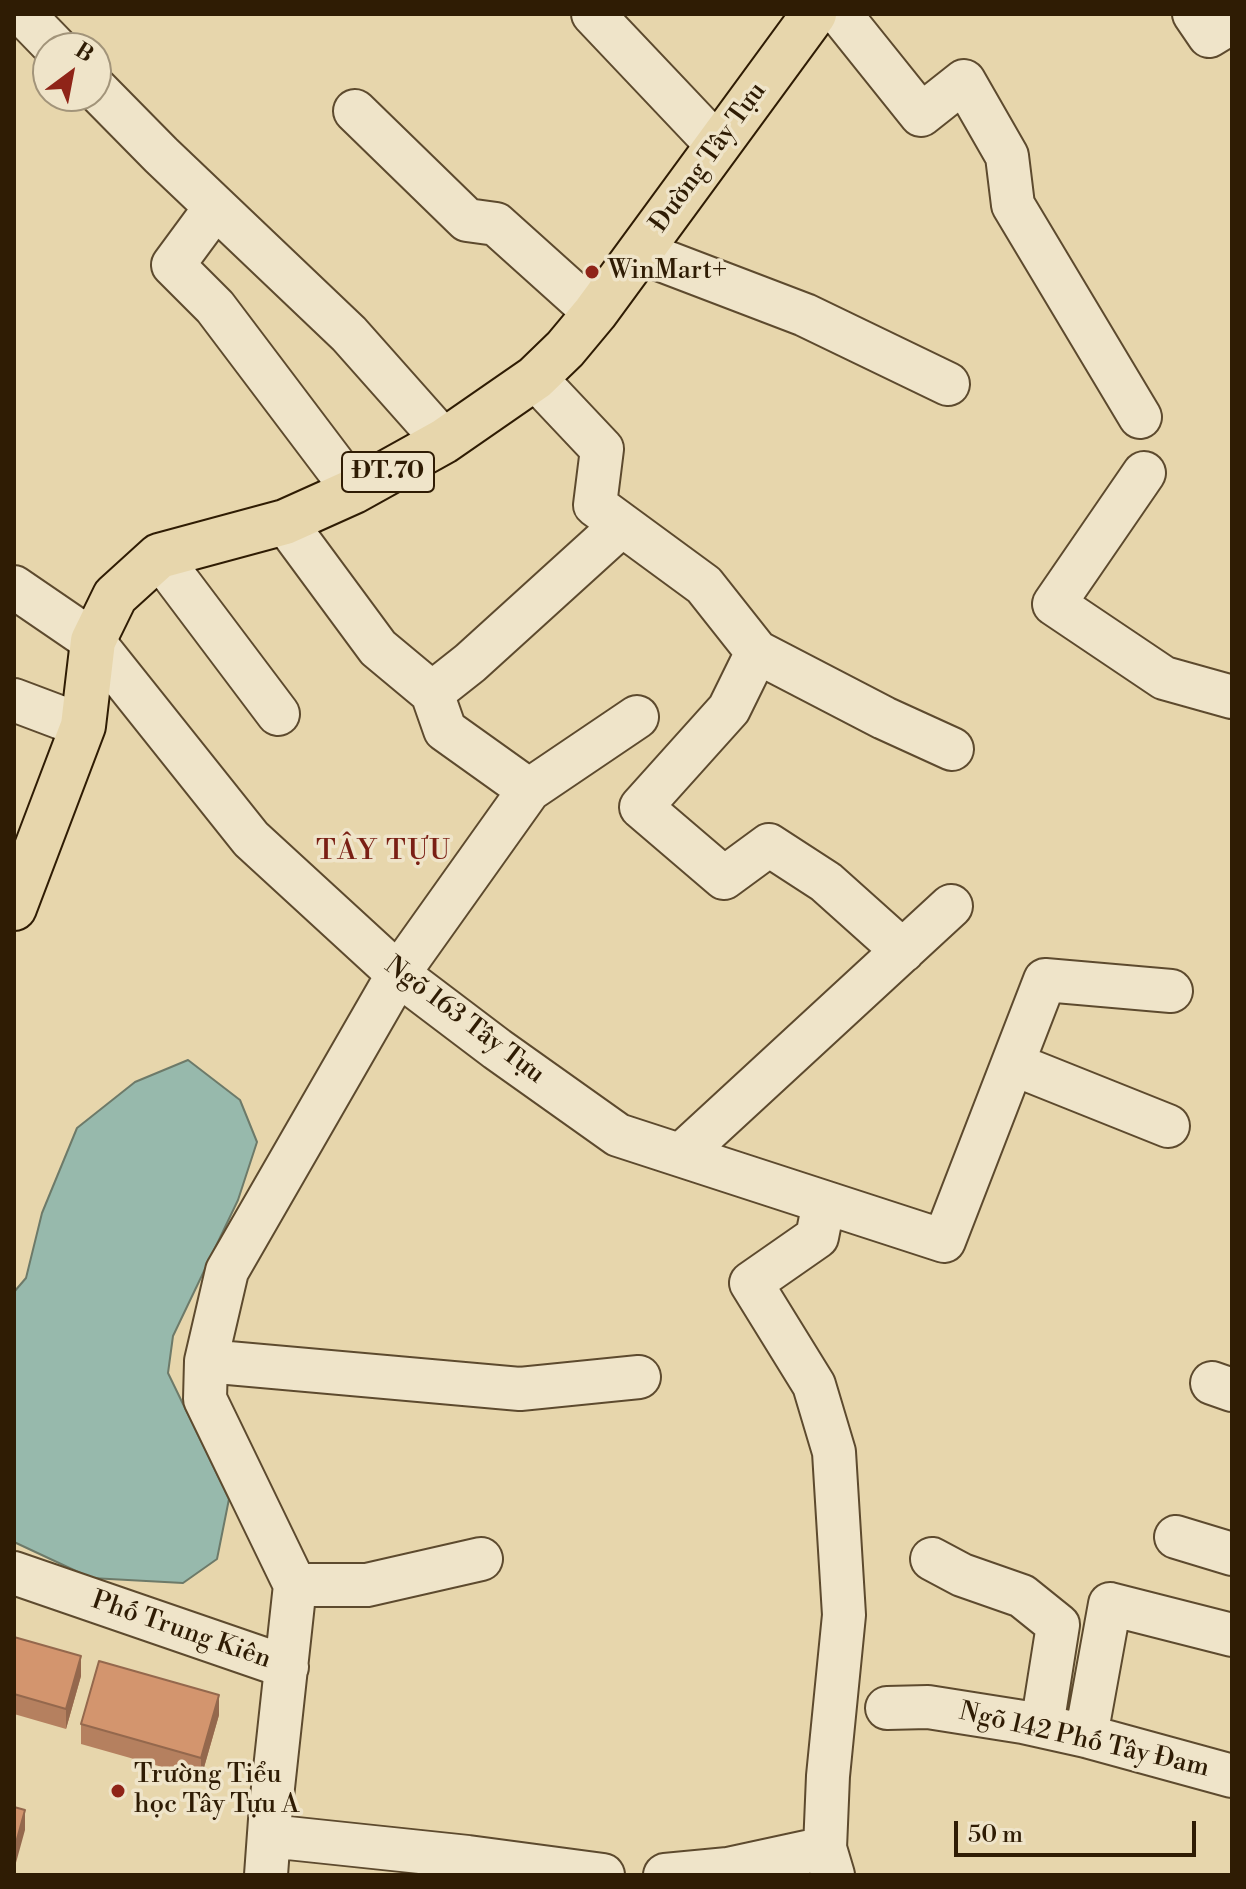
<!DOCTYPE html>
<meta charset="utf-8">
<style>
body{margin:0}
#map{position:relative;width:1246px;height:1889px;overflow:hidden;background:#e7d6ac;font-family:"Libre Bodoni",serif}
canvas{display:block}
.frame{position:absolute;inset:0;border:16px solid #2f1c04;pointer-events:none}
.north{position:absolute;left:32px;top:32px;width:80px;height:80px;box-sizing:border-box;background:#efe4c9;border:2px solid #a2947a;border-radius:50%;rotate:32deg;font-size:22px;font-weight:700;line-height:32px;text-align:center;color:#2f1c04}
.north::after{content:'';display:block;margin:auto;width:28px;height:36px;background:#8f2418;clip-path:polygon(50% 0,100% 100%,50% 72%,0 100%)}
.scale{position:absolute;left:954px;top:1821px;width:242px;height:36px;box-sizing:border-box;border:4px solid #2f1c04;border-top:0;padding-left:10px;font-size:24px;line-height:28px;white-space:nowrap;color:#2f1c04;-webkit-text-stroke:6px #efe4c9;paint-order:stroke}
</style>
<div id="map">
<canvas width="1246" height="1889"></canvas>
<div class="frame"></div>
<div class="north">B</div>
<div class="scale">50 m</div>
</div>
<script>
const c = document.querySelector('canvas').getContext('2d');
c.lineJoin = 'round';
function paint(path, color) {
  c.fillStyle = color;
  c.fill(path, 'evenodd');
}
function shape(rows) {
  const path = new Path2D();
  for (const r of rows) {
    path.moveTo(r[0], r[1]);
    for (let i = 2; i < r.length; i += 2) path.lineTo(r[i], r[i + 1]);
  }
  return path;
}
function stroke(path, color, width, dash) {
  c.strokeStyle = color;
  c.lineWidth = width;
  c.lineCap = dash ? 'butt' : 'round';
  c.setLineDash(dash || []);
  c.stroke(path);
}
function write(font, color, halo, rows, align = 'center') {
  c.font = font + ' "Libre Bodoni",serif';
  c.lineWidth = 7;
  c.setLineDash([]);
  c.textBaseline = 'middle';
  c.strokeStyle = halo;
  c.fillStyle = color;
  for (const [text, x, y, turn = 0] of rows) {
    c.save();
    c.translate(x, y);
    c.rotate((+turn || 0) * Math.PI / 180);
    c.textAlign = isNaN(turn) ? turn : align;
    if (halo) c.strokeText(text, 0, 0);
    c.fillText(text, 0, 0);
    c.restore();
  }
}
const water = shape([
 [188,1060,240,1100,257,1142,238,1200,173,1336,168,1373,229,1499,217,1559,183,1583,91,1578,14,1542,14,1292,26,1278,42,1213,77,1128,135,1082,188,1060]
]);
paint(water, '#97b9ac');
stroke(water, '#6d7a69', 2);
const minor = shape([
 [23,14,56,48],
 [593,14,718,146],
 [840,14,921,115,964,81,1007,156,1013,205,1140,417],
 [1194,14,1209,36,1232,22],
 [96,89,161,155,349,334,444,441],
 [355,111,467,220,496,224,595,313],
 [215,208,173,265,215,307,354,491],
 [640,252,805,315,948,384],
 [535,378,602,449,595,505,704,585,757,652,884,718,952,749],
 [1144,473,1054,604,1164,678,1232,697],
 [285,522,378,648,432,693,445,730,529,790],
 [159,556,278,714],
 [14,587,93,641,251,839,398,974,497,1049,618,1135,944,1241,1045,980,1171,991],
 [757,652,729,709,641,807,724,878,769,845,826,882,903,951],
 [432,693,470,663,622,525],
 [14,700,83,726],
 [1013,1064,1168,1126],
 [681,1155,951,906],
 [824,1202,817,1237,751,1283,814,1385,834,1452,844,1615,828,1776,825,1848,833,1875],
 [206,1361,520,1389,639,1377],
 [1212,1383,1232,1390],
 [1176,1537,1232,1554],
 [932,1559,962,1575,1022,1596,1058,1625,1042,1726],
 [14,1573,287,1667],
 [295,1585,367,1585,481,1559],
 [887,1708,928,1707,1023,1722,1086,1736,1232,1776],
 [1086,1736,1110,1604,1232,1635],
 [269,1836,468,1857,603,1875],
 [266,1875,271,1806,295,1585,205,1399,206,1361,227,1271,398,974,529,790,637,717],
 [665,1875,728,1869,825,1848]
]);
const major = shape([
 [14,908,83,726,93,641,115,596,159,556,285,522,354,491,444,441,535,378,565,349,595,313,814,14]
]);
stroke(minor, '#5d4a2e', 46);
stroke(major, '#2f1c04', 48);
stroke(minor, '#efe4c9', 42);
stroke(major, '#e7d6ac', 44);
paint(shape([
 [14,1637,81,1676,66,1729,14,1714],
 [219,1715,201,1778,81,1744,81,1724]
]), '#b5805f');
paint(shape([
 [81,1656,81,1676,66,1729,66,1709],
 [219,1695,219,1715,201,1778,201,1758],
 [25,1810,25,1830,14,1870,14,1850]
]), '#94684d');
const building = shape([
 [14,1637,81,1656,66,1709,14,1694,14,1637],
 [99,1661,219,1695,201,1758,81,1724,99,1661],
 [14,1807,25,1810,14,1850,14,1807]
]);
paint(building, '#d3956e');
stroke(building, '#94684d', 2);
for (const [x, y, r, color] of [
 [592,272,8,"#8f2418"],
 [118,1791,8,"#8f2418"]
]) {
  const dot = new Path2D();
  dot.arc(x, y, r, 0, 2 * Math.PI);
  c.fillStyle = color;
  c.fill(dot);
  stroke(dot, '#efe4c9', 3);
}
for (const [x, y, w] of [
 [388,472,92]
]) {
  const box = new Path2D();
  box.roundRect(x - w / 2, y - 20, w, 40, 6);
  c.fillStyle = '#efe4c9';
  c.fill(box);
  stroke(box, '#2f1c04', 2);
}
write('bold 24px', '#2f1c04', null, [
 ["ĐT.70",388,472]
]);
write('26px', '#2f1c04', '#efe4c9', [
 ["Đường Tây Tựu",709,158,-54],
 ["Ngõ 163 Tây Tựu",464,1021,37],
 ["Phố Trung Kiên",181,1631,19],
 ["Ngõ 142 Phố Tây Đam",1084,1741,13]
]);
write('26px', '#2f1c04', '#efe4c9', [
 ["WinMart+",608,272],
 ["Trường Tiểu",134,1776],
 ["học Tây Tựu A",134,1806]
], 'left');
c.letterSpacing = '2px';
write('28px', '#7a1f14', '#efe4c9', [
 ["TÂY TỰU",384,852]
]);
c.letterSpacing = '0px';
</script>
